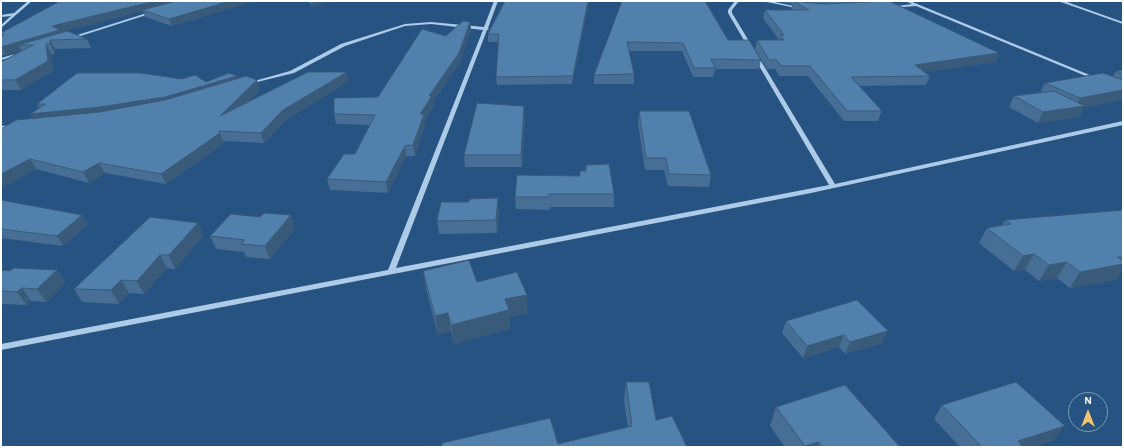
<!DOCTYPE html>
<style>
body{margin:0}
#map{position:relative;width:1124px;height:448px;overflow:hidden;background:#265381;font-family:"Alegreya Sans",sans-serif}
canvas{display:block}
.frame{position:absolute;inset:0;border:2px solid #fff;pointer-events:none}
.north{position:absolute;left:1068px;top:392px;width:40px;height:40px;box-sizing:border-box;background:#265381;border:1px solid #7d98b3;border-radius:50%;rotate:0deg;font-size:11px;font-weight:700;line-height:16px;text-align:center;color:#fff}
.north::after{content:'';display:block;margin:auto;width:14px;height:18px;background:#f0c472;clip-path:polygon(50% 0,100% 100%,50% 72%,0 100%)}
</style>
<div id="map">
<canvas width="1124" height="448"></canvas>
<div class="frame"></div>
<div class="north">N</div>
</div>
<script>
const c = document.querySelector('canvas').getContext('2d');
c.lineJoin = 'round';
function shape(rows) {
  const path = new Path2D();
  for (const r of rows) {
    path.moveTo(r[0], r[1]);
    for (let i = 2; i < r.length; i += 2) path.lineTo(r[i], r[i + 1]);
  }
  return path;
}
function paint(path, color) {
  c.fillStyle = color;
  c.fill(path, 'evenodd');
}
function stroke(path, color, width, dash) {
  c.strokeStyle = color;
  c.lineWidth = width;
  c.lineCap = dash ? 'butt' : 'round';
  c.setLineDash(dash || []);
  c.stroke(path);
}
paint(shape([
 [28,1,32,1,1,28,1,25,11,16,1,17,1,15,14,13,28,1],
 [494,1,498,1,488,28,489,29,487,30,396,268,829,185,728,13,728,10,735,1,739,1,732,10,732,13,835,184,1123,121,1123,125,811,193,1,350,1,344,388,270,483,30,431,24,405,26,345,46,294,73,249,84,247,83,290,71,341,44,405,24,431,22,484,27,494,1],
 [762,1,770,1,803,8,801,9,762,1],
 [905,1,910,1,1097,78,1093,79,916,6,892,8,890,7,912,4,905,1],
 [1058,1,1064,1,1123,22,1123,24,1058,1],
 [153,11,156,12,71,39,68,38,153,11],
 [22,52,24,52,24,54,1,60,1,58,22,52],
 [13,125,15,126,15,128,1,130,1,126,13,125]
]), '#adcbe7');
paint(shape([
 [60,1,254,1,172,26,145,17,143,11,61,32,87,39,91,48,55,49,55,54,51,54,53,71,21,90,1,90,1,62,22,51,21,50,5,55,1,55,1,37,2,37,1,33],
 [504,1,589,1,572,84,497,85,496,77,499,42,488,42,488,34,504,3],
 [622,1,728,40,761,60,759,69,715,69,713,77,693,77,682,51,629,51,634,74,634,84,594,84,594,75],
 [777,1,878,1,878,2,996,62,924,72,930,76,926,85,859,86,882,111,878,121,844,121,808,76,779,76,775,69,767,69,755,49,757,40,779,40,763,18,765,10,793,10,791,9,793,4],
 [470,22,471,30,460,62,433,101,434,106,425,120,425,124,415,156,406,156,388,193,330,190,327,179,355,154,370,125,336,124,334,114,378,97,446,36],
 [1123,70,1123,100,1084,107,1079,117,1038,123,1009,107,1014,96,1040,93,1045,83,1113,76,1116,71],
 [181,79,206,82,238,79,260,89,246,103,349,81,286,120,264,143,223,141,224,143,166,184,105,173,89,183,36,169,1,188,33,118,39,108,37,104],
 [639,111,711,175,709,187,668,186,664,170,645,170,638,123],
 [525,117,522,167,465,167,464,155],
 [586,165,614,194,614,207,550,207,550,210,516,209,515,197,580,176,580,171,585,171],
 [1,200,82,215,88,224,63,246,1,238],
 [1123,210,1123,271,1121,271,1116,280,1070,288,1057,278,1039,281,1025,270,1014,271,979,243,987,228,1002,225,1005,220],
 [499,211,497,233,439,234,437,221],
 [260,217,295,228,270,259,246,257,244,252,216,249,210,236],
 [198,223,203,236,175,269,167,268,144,294,129,293,119,304,82,302,74,289],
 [1,270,57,270,65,283,46,302,31,301,27,305,1,304],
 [423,271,477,282,528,313,510,317,510,329,454,344,451,331,438,335,426,289],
 [786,321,882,343,845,354,839,347,803,358,782,333],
 [626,382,656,420,687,447,442,447,558,444,628,427,624,401],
 [942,405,1054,440,1033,447,960,447,934,419],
 [776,407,900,447,785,447,770,426]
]), '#476e94');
paint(shape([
 [155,1,184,1,142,10,143,11,61,32,63,37,50,40,55,49,55,54,50,44,18,45,21,50,5,55,1,47,52,26],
 [230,1,254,1,172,26,169,19],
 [317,1,328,1,311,8,310,4],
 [588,1,589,1,572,84,573,76],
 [470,22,471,30,460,62,433,101,434,106,425,120,425,124,415,156,413,145,420,114,429,96],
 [46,44,51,54,53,71,21,90,15,80],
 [999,53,996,62,911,74,915,65],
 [347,72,349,81,286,120,264,143,261,133,283,110],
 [237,76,239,82,168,104,34,121,30,114,100,107],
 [257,80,260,89,224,126,220,116],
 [1123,90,1123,100,1084,107,1079,117,1038,123,1043,112,1075,107,1080,98],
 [524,106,525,117,522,167,521,155],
 [220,133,224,143,166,184,161,174],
 [405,146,406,156,388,193,386,182],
 [30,159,36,169,1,188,1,174],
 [99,163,105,173,89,183,83,172],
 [498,198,499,211,497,233,496,220],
 [82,215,88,224,63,246,57,236],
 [291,215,295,228,270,259,265,246],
 [198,223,203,236,175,269,169,255],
 [1034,254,1025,270,1014,271,1023,256],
 [160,255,167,268,144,294,137,281],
 [1067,262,1057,278,1039,281,1049,265],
 [1123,264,1123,269,1116,280,1070,288,1080,272],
 [57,270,65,283,46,302,37,289],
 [121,280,129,293,119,304,111,290],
 [22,288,31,301,27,305,17,292],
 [527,295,528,313,510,317,510,329,454,344,451,325,505,299],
 [448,313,451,331,438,335,435,316],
 [888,331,882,343,845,354,850,342],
 [844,335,839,347,803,358,807,346],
 [1065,426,1054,440,1033,447,1014,447,1018,441],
 [819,442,817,447,805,447,805,446]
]), '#395a78');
const building = shape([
 [60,1,155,1,52,26,60,30,1,47,1,37,4,35,1,34,1,33,60,1],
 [176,1,230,1,169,19,142,10,176,1],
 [309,1,317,1,310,4,309,1],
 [505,1,588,1,573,76,496,77,499,34,488,34,505,1],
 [622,1,705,1,728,40,749,40,761,60,711,59,715,68,694,68,683,43,627,42,634,74,594,75,622,1],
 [793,1,824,4,889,1,999,53,915,65,930,76,851,77,882,111,847,111,810,66,781,66,777,60,769,60,757,40,784,40,780,35,784,35,765,10,809,10,793,1],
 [463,21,470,22,459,53,429,96,432,96,420,114,424,114,413,145,405,146,386,182,327,179,344,154,355,154,375,115,334,114,334,98,378,97,422,29,446,36,463,21],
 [67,31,87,39,50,40,50,44,46,44,48,61,15,80,1,80,1,62,33,45,18,45,67,31],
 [1123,70,1123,74,1116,71,1123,70],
 [308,72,347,72,283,110,261,133,219,131,220,133,161,174,99,163,83,172,30,159,1,174,1,129,16,120,100,112,165,100,246,76,257,80,220,116,308,72],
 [77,73,141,73,181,79,195,75,206,82,229,73,237,76,165,97,100,107,30,114,46,104,37,104,77,73],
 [1103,73,1123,80,1123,90,1080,98,1045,83,1103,73],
 [1054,91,1085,106,1043,112,1014,96,1054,91],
 [477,103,524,106,521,155,464,155,477,103],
 [639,111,689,111,711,175,669,174,666,158,646,158,639,111],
 [609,164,614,194,549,194,549,197,515,197,517,175,580,176,580,171,586,171,586,165,609,164],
 [498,198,496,220,437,221,441,202,469,202,469,199,498,198],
 [1,200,82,215,57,236,1,229,1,200],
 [1123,210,1123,257,1117,257,1123,261,1123,264,1080,272,1067,262,1049,265,1034,254,1023,256,987,228,1011,224,1005,220,1123,210],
 [264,213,291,215,265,246,241,244,245,240,210,236,231,214,260,217,264,213],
 [150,217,198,223,169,255,160,255,137,281,121,280,111,290,74,289,150,217],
 [469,260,477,282,517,272,527,295,505,299,509,310,451,325,448,313,435,316,423,271,469,260],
 [14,268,57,270,37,289,22,288,17,292,1,291,1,270,10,271,14,268],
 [857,300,888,331,850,342,844,335,807,346,786,321,857,300],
 [626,382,649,382,656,420,672,416,687,447,442,447,442,443,550,418,558,444,632,426,626,382],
 [1016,382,1065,426,1018,441,1023,447,982,447,942,405,1016,382],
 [845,385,900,447,823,447,819,442,805,446,776,407,845,385]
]);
paint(building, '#5280ac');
stroke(building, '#395a78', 1);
</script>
